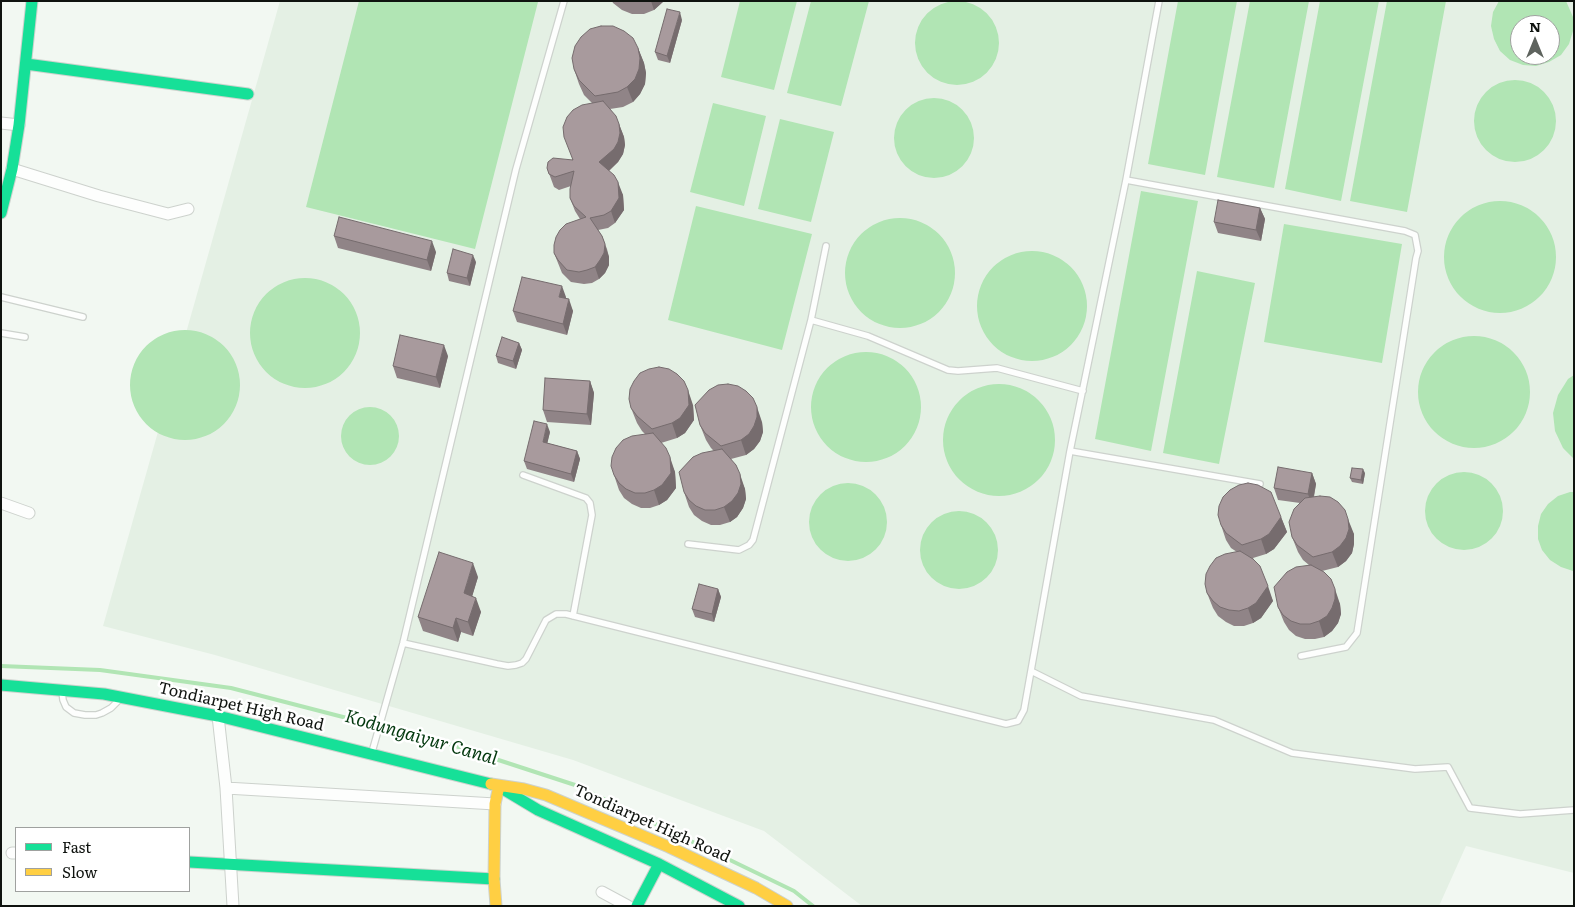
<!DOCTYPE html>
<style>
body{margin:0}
#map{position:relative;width:1575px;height:907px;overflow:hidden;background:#f2f8f2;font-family:Literata,serif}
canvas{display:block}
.frame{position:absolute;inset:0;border:2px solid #0f130f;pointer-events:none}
.legend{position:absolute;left:15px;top:827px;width:175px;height:65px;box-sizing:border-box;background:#fff;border:1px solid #9fa19f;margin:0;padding:6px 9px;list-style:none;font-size:15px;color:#0f130f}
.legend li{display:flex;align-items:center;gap:10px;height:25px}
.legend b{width:25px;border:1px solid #9fa19f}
.north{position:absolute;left:1510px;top:15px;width:50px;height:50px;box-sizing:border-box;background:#fff;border:1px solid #9fa19f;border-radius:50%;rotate:0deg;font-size:14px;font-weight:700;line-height:20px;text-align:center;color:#0f130f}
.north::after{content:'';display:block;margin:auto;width:18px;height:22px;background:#5e635e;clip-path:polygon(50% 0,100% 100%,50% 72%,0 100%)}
</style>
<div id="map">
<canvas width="1575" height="907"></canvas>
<div class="frame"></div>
<ul class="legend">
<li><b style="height:6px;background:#16e098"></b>Fast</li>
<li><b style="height:6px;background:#ffcf43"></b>Slow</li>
</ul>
<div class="north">N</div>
</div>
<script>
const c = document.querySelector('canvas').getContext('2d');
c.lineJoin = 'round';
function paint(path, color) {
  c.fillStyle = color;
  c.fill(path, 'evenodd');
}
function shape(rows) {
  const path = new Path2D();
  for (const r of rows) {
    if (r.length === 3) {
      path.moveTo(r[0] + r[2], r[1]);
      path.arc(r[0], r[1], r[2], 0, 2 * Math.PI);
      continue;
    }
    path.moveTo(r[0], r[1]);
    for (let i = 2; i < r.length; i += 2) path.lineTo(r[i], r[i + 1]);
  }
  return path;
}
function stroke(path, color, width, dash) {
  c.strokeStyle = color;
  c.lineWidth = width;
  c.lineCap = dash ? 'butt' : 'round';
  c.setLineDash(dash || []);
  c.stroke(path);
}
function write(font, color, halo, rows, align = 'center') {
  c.font = font + ' Literata,serif';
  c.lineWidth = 5;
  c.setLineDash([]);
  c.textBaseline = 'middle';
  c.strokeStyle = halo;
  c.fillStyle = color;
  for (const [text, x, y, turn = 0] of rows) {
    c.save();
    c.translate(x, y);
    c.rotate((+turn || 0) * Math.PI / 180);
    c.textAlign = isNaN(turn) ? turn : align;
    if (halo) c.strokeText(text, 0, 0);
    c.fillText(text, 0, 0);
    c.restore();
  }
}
paint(shape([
 [280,1,1574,1,1574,873,1466,846,1439,906,862,906,764,831,573,760,215,655,103,626],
 [1520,25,1550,25,1550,55,1520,55]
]), '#e4f0e4');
paint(shape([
 [957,43,42],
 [359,1,538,2,475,249,306,207],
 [740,1,797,1,774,90,721,77],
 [811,1,869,1,841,106,787,93],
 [1178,1,1237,1,1205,175,1148,164],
 [1250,1,1309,1,1274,188,1217,177],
 [1320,1,1379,1,1341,201,1285,189],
 [1387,1,1446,1,1407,212,1350,201],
 [1499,1,1566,1,1573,17,1573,31,1569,44,1561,55,1549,62,1536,66,1523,65,1510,60,1500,51,1494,39,1491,26,1493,12],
 [1520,25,1550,25,1550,55,1520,55],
 [1515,121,41],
 [934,138,40],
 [713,103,766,116,744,206,690,192],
 [780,119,834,132,811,222,758,209],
 [1141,191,1198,201,1151,451,1095,439],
 [1500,257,56],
 [696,206,812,234,782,350,668,320],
 [900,273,55],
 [1284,224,1402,244,1382,363,1264,342],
 [1032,306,55],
 [1197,271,1255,283,1219,464,1163,453],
 [305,333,55],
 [185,385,55],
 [1474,392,56],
 [866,407,55],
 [1574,375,1574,459,1563,448,1555,431,1553,413,1558,395,1568,379],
 [999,440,56],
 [370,436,29],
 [1464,511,39],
 [848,522,39],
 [1570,492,1574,492,1573,571,1561,567,1550,560,1542,550,1538,539,1538,526,1541,514,1548,504,1558,496],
 [959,550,39]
]), '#b1e5b4');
stroke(shape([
 [1,666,100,670,231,688,343,717,431,738,575,785,794,891,813,906]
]), '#b1e5b4', 4);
const lane = shape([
 [1126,180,1405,231,1415,235,1418,251,1416,258,1357,633,1346,647,1301,656],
 [826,246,811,320,868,336,948,370,958,371,997,368,1083,391],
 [1,297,83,317],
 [1,333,25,337],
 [1070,451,1260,484],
 [523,475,586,498,590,503,592,515,573,616],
 [688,544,739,550,749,545,753,540,811,320],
 [403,643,497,664,508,666,516,665,522,663,526,659,546,620,556,614,566,614,1006,724,1018,721,1024,710,1070,451,1126,180,1159,1],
 [1031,671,1081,696,1214,720,1292,753,1415,769,1448,767,1470,808,1520,814,1574,810],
 [62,691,63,700,66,707,74,713,85,715,96,715,102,713,111,708,120,699],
 [372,752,403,643,516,169,564,1]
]);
const street = shape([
 [1,123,19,125],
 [12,169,99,196,168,214,188,209],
 [1,503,29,513],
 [218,716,226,788,233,906],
 [226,788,495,804],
 [12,853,16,853],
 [602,892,628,906]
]);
const fast = shape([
 [26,64,248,94],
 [1,213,12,169,19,125,32,1],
 [1,685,104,694,218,716,491,784],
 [503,789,538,810,659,864,739,906],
 [189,862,494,879],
 [637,906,659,864]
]);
const slow = shape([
 [491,784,524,789,546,795,669,847,756,888,787,906],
 [496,906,494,879,495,804,499,786]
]);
stroke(lane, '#cdd2cd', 8);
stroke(street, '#cdd2cd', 13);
stroke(fast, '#cdd2cd', 13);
stroke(slow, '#cdd2cd', 13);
stroke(lane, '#fdfefd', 5.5);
stroke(street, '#fdfefd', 11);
stroke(fast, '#16e098', 11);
stroke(slow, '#ffcf43', 11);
paint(shape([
 [612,1,664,1,654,10,644,14,632,14,622,10,613,3],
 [682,20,670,63,658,60,655,52],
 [638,48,644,63,646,73,645,84,640,94,633,102,623,107,610,109,619,124,624,137,625,145,623,154,618,162,609,171,623,195,624,210,615,223,608,228,598,230,602,236,607,249,609,257,609,265,605,273,599,279,592,283,584,284,571,282,562,273,554,253,580,219,575,211,570,198,571,186,559,190,554,187,547,168,572,160,592,103,584,95,579,84,574,69],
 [1260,208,1265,219,1261,241,1218,233,1214,222],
 [334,236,436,252,431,271,338,248],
 [476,262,470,286,449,281,447,273],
 [566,297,566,299,573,311,567,335,517,322,513,311],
 [519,343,522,350,516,369,498,363,496,356],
 [448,356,440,388,397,378,393,366],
 [590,381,594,393,591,425,547,422,543,410],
 [693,405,694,420,685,433,677,438,661,443,675,472,676,488,667,500,659,505,650,508,641,508,632,504,624,498,619,490,614,475,645,434,642,431,637,423,631,408],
 [762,422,763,432,760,441,754,449,746,455,731,459,745,489,746,499,743,508,737,517,730,522,720,525,711,525,702,521,694,515,689,507,684,492,714,451,711,448,706,440,700,425],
 [550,432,547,443,577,451,580,459,574,482,527,469,524,461],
 [1312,473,1316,484,1314,497,1354,534,1354,544,1352,553,1346,561,1338,567,1322,571,1340,604,1341,614,1338,623,1332,631,1324,637,1315,639,1305,639,1296,636,1289,630,1284,622,1278,607,1309,565,1303,560,1298,552,1292,537,1300,503,1278,500,1274,488],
 [1365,473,1363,484,1352,482,1350,478],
 [1281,517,1287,532,1274,549,1266,554,1253,558,1273,601,1261,618,1253,623,1244,626,1234,626,1226,622,1218,616,1213,608,1207,593,1237,552,1231,548,1226,540,1221,525],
 [478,577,472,596,481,612,473,636,461,632,458,642,423,631,418,617],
 [718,589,721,597,714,622,695,617,692,609]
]), '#908487');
paint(shape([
 [651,1,664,1,654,10],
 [680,12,682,20,670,63,667,56],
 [638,48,644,63,646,73,645,84,640,94,633,102,627,87],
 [619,124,624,137,625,145,623,154,618,162,604,175,599,162],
 [618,182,623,195,624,210,615,223,611,211],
 [1260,208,1265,219,1261,241,1256,230],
 [602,236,609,257,609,265,605,273,599,279,595,267],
 [432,241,436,252,431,271,427,260],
 [473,255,476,262,470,286,467,278],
 [562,286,566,297,564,308,559,297],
 [569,299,573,311,567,335,563,324],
 [519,343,522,350,516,369,513,361],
 [444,345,448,356,440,388,436,377],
 [590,381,594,393,591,425,587,414],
 [688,390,693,405,694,420,685,433,677,438,672,423],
 [757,407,762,422,763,432,760,441,754,449,746,455,741,440],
 [547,424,550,432,546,449,543,442],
 [577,451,580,459,574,482,571,474],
 [670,457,675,472,676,488,667,500,659,505,654,490],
 [1363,469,1365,473,1363,484,1361,480],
 [1312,473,1316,484,1312,505,1308,494],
 [740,474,745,489,746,499,743,508,737,517,730,522,724,507],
 [1281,517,1287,532,1274,549,1266,554,1261,539],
 [1348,519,1354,534,1354,544,1352,553,1346,561,1338,567,1332,552],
 [473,563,478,577,469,607,464,593],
 [1268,586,1273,601,1261,618,1253,623,1248,608],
 [718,589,721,597,714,622,712,614],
 [1335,589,1340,604,1341,614,1338,623,1332,631,1324,637,1319,621],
 [476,598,481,612,473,636,468,622],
 [456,618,461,632,458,642,453,628]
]), '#766c6e');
const building = shape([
 [667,9,680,12,667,56,655,52,667,9],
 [601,26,613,26,624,31,633,38,638,48,640,58,639,69,635,79,627,87,618,92,595,96,579,80,574,69,572,58,575,46,581,37,590,29,601,26],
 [603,101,616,116,619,124,620,133,618,142,614,149,599,162,614,175,618,182,619,198,611,211,604,215,590,218,602,236,605,244,604,253,600,260,595,267,587,270,579,272,567,270,558,260,554,253,554,245,556,237,560,230,566,224,586,217,574,206,570,198,570,189,574,171,555,177,549,174,547,168,548,162,553,158,573,160,564,137,563,127,567,117,573,110,582,105,603,101],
 [1218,200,1260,208,1256,230,1214,222,1218,200],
 [339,217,432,241,427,260,334,236,339,217],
 [453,249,473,255,467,278,447,273,453,249],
 [522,277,562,286,559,297,569,299,563,324,513,311,522,277],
 [400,335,444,345,436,377,393,366,400,335],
 [502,337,519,343,513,361,496,356,502,337],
 [659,367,669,369,677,374,684,381,688,390,689,405,680,418,672,423,652,429,637,416,631,408,629,399,630,389,634,381,640,373,649,369,659,367],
 [545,378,590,381,587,414,543,410,545,378],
 [728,384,738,386,746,391,753,398,757,407,757,417,754,426,749,434,741,440,721,446,705,433,700,425,695,405,709,390,718,385,728,384],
 [534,421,547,424,543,442,577,451,571,474,524,461,534,421],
 [653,433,666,448,670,457,671,473,662,485,654,490,645,493,635,493,626,489,619,483,614,475,611,466,612,457,616,448,623,440,632,436,653,433],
 [722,449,736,465,740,474,741,484,738,493,732,501,724,507,715,510,705,510,696,506,689,500,684,492,679,472,693,457,702,453,722,449],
 [1278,467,1312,473,1308,494,1274,488,1278,467],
 [1352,468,1363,469,1361,480,1350,478,1352,468],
 [1248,483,1258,485,1271,492,1281,517,1269,534,1261,539,1242,545,1226,533,1221,525,1218,515,1219,506,1223,497,1230,490,1239,485,1248,483],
 [1320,496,1330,497,1338,502,1345,510,1348,519,1349,529,1346,538,1340,546,1332,552,1313,557,1297,545,1292,537,1289,522,1294,509,1305,498,1320,496],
 [1240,551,1253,559,1260,566,1268,586,1256,603,1248,608,1239,611,1229,610,1220,607,1213,601,1207,593,1205,584,1206,574,1210,566,1216,558,1225,554,1240,551],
 [439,552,473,563,464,593,476,598,468,622,456,618,453,628,418,617,439,552],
 [1311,565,1324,572,1331,579,1335,589,1335,599,1332,608,1327,616,1319,621,1310,624,1300,624,1291,621,1283,615,1278,607,1274,587,1287,572,1296,567,1311,565],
 [699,584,718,589,712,614,692,609,699,584]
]);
paint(building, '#a89a9d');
stroke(building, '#766c6e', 1);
write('16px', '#0f130f', '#fff', [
 ["Tondiarpet High Road",241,707,13],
 ["Tondiarpet High Road",652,824,24]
]);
write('italic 18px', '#04390f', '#fff', [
 ["Kodungaiyur Canal",421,738,16]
]);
</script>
